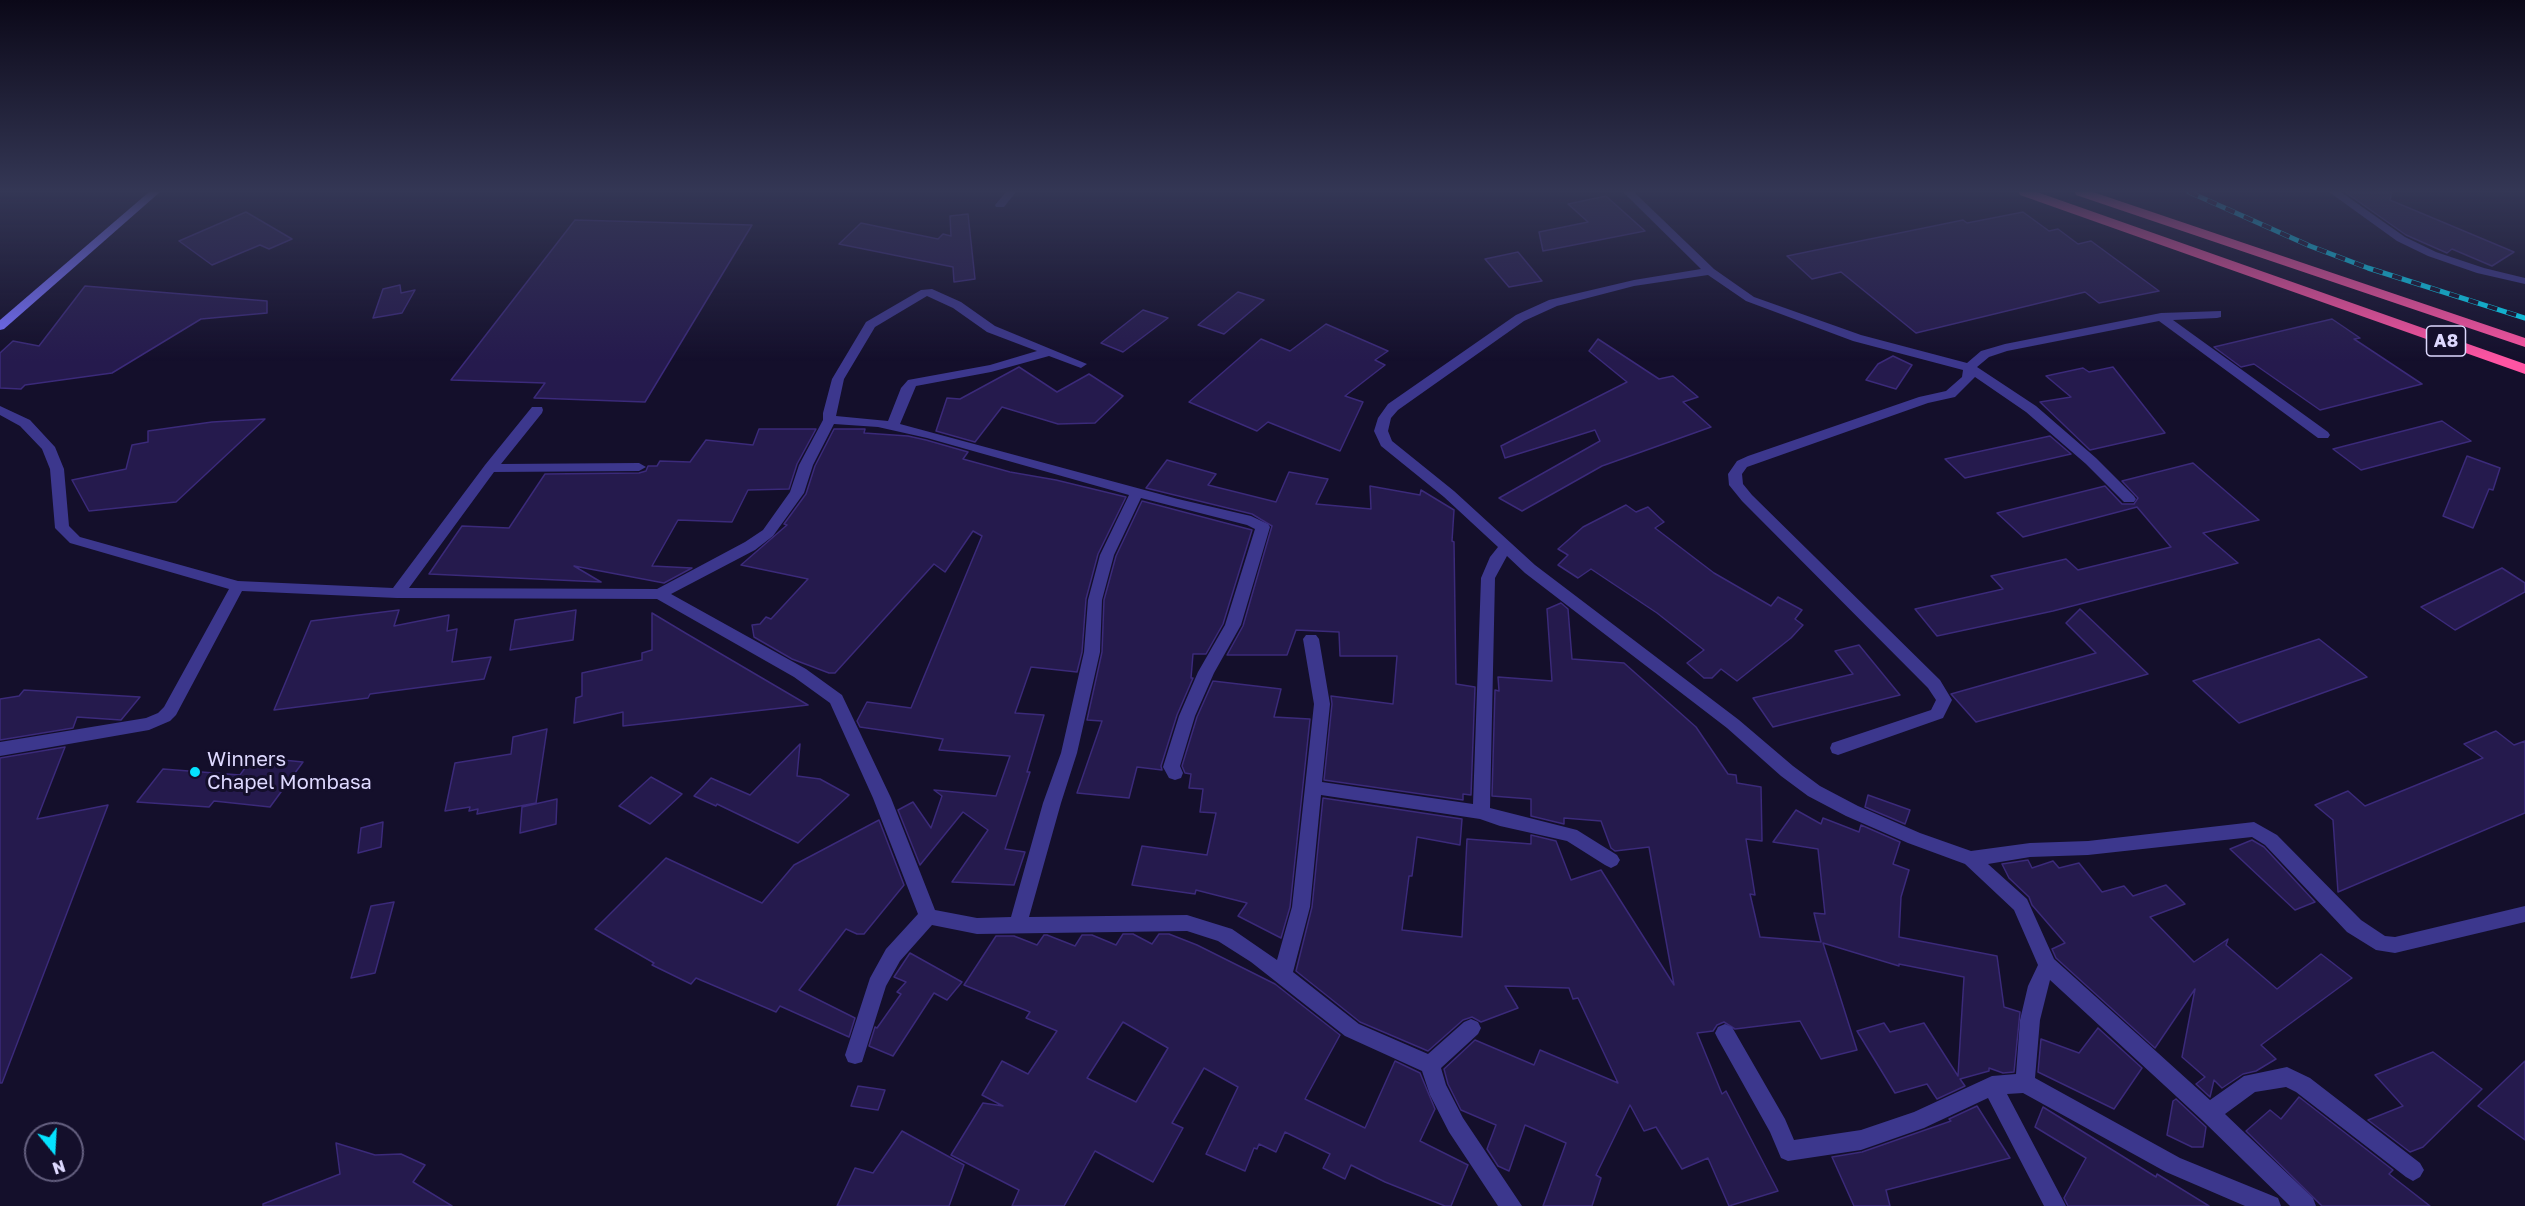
<!DOCTYPE html>
<style>
body{margin:0}
#map{position:relative;width:2525px;height:1206px;overflow:hidden;background:#140f2b;font-family:"Golos Text",sans-serif}
canvas{display:block}
.north{position:absolute;left:24px;top:1122px;width:60px;height:60px;box-sizing:border-box;background:#140f2b;border:2px solid #656080;border-radius:50%;rotate:162deg;font-size:16px;font-weight:700;line-height:24px;text-align:center;color:#ded9ff}
.north::after{content:'';display:block;margin:auto;width:21px;height:27px;background:#05e2ff;clip-path:polygon(50% 0,100% 100%,50% 72%,0 100%)}
</style>
<div id="map">
<canvas width="2525" height="1206"></canvas>
<div class="north">N</div>
</div>
<script>
const c = document.querySelector('canvas').getContext('2d');
c.lineJoin = 'round';
function paint(path, color) {
  c.fillStyle = color;
  c.fill(path, 'evenodd');
}
function shape(rows) {
  const path = new Path2D();
  for (const r of rows) {
    path.moveTo(r[0], r[1]);
    for (let i = 2; i < r.length; i += 2) path.lineTo(r[i], r[i + 1]);
  }
  return path;
}
function stroke(path, color, width, dash) {
  c.strokeStyle = color;
  c.lineWidth = width;
  c.lineCap = dash ? 'butt' : 'round';
  c.setLineDash(dash || []);
  c.stroke(path);
}
function write(font, color, halo, rows, align = 'center') {
  c.font = font + ' "Golos Text",sans-serif';
  c.lineWidth = 6;
  c.setLineDash([]);
  c.textBaseline = 'middle';
  c.strokeStyle = halo;
  c.fillStyle = color;
  for (const [text, x, y, turn = 0] of rows) {
    c.save();
    c.translate(x, y);
    c.rotate((+turn || 0) * Math.PI / 180);
    c.textAlign = isNaN(turn) ? turn : align;
    if (halo) c.strokeText(text, 0, 0);
    c.fillText(text, 0, 0);
    c.restore();
  }
}
const building = shape([
 [2345,192,2392,192,2390,200,2514,252,2492,266,2452,249,2447,253,2406,235,2345,192],
 [1606,196,1645,231,1543,251,1539,232,1588,222,1568,204,1606,196],
 [246,212,292,239,269,249,260,245,212,265,179,241,246,212],
 [2023,212,2049,231,2058,229,2078,244,2091,241,2159,291,2099,303,2085,292,1916,333,1841,272,1812,279,1787,256,1963,220,1967,223,2023,212],
 [968,214,975,279,954,282,953,267,839,244,861,223,938,239,943,234,951,236,950,216,968,214],
 [575,220,752,225,645,402,534,398,545,383,451,380,575,220],
 [1518,252,1542,281,1509,287,1485,259,1518,252],
 [400,285,401,293,415,290,402,313,373,318,383,289,400,285],
 [85,286,267,301,267,313,201,319,112,373,25,385,21,389,0,388,0,353,13,341,39,346,85,286],
 [1238,292,1264,300,1224,334,1198,325,1238,292],
 [1143,310,1168,318,1123,352,1101,343,1143,310],
 [2332,319,2360,338,2354,339,2422,384,2320,410,2254,364,2241,367,2214,347,2332,319],
 [1326,324,1388,351,1375,360,1385,365,1345,396,1363,402,1340,451,1268,422,1257,431,1189,402,1261,339,1290,351,1326,324],
 [1598,339,1659,379,1673,376,1698,397,1683,402,1711,427,1602,466,1522,511,1499,498,1600,441,1595,430,1505,458,1501,446,1627,382,1589,351,1598,339],
 [1893,356,1912,365,1896,389,1866,380,1878,364,1893,356],
 [1019,367,1057,392,1089,374,1123,396,1095,423,1058,424,1002,407,975,442,936,431,947,398,960,399,1019,367],
 [2113,367,2165,433,2090,450,2040,402,2071,397,2046,376,2083,368,2089,372,2113,367],
 [265,419,176,502,89,511,72,480,126,469,132,445,148,442,148,431,212,422,265,419],
 [2442,421,2471,441,2361,470,2333,449,2442,421],
 [759,429,816,429,797,464,789,489,748,490,732,522,678,520,652,566,692,568,664,583,574,566,601,582,429,574,462,526,509,528,545,474,639,473,646,471,648,466,657,466,660,461,690,462,706,440,753,445,759,429],
 [834,429,865,429,864,433,908,436,926,440,968,452,963,459,1010,472,1056,480,1126,497,1098,554,1086,599,1082,652,1077,672,1031,667,1015,713,1044,715,1027,772,1030,772,1005,849,1025,852,1014,885,952,882,988,830,963,812,920,865,898,810,913,802,931,828,942,796,934,790,996,796,1010,756,939,750,943,739,860,727,857,721,867,702,911,708,982,536,973,531,945,572,934,564,835,673,829,673,792,659,754,637,752,625,760,624,766,617,771,619,808,579,741,565,787,525,784,524,806,494,815,466,834,429],
 [2050,436,2071,454,1965,478,1945,459,2050,436],
 [2467,456,2500,468,2493,490,2489,489,2473,528,2443,516,2467,456],
 [1167,460,1216,474,1208,485,1276,502,1289,472,1328,479,1316,504,1371,509,1370,486,1420,495,1421,490,1454,510,1452,541,1454,542,1456,684,1475,687,1471,795,1463,794,1463,800,1324,780,1332,704,1331,696,1393,704,1397,656,1340,656,1339,632,1296,630,1287,655,1227,655,1243,626,1272,526,1252,514,1146,488,1167,460],
 [2193,463,2259,520,2203,533,2238,563,2053,611,1937,636,1915,609,2003,589,1991,576,2066,559,2078,570,2171,547,2137,507,2023,537,1997,513,2105,486,2122,504,2134,504,2138,498,2122,481,2193,463],
 [1142,501,1252,530,1223,624,1206,654,1193,654,1191,678,1193,678,1177,715,1161,766,1162,770,1137,767,1129,798,1077,793,1102,721,1087,720,1102,652,1104,600,1116,556,1142,501],
 [1626,505,1636,512,1648,507,1664,522,1655,528,1714,573,1771,606,1778,597,1802,610,1795,619,1803,625,1791,638,1737,681,1721,669,1712,678,1704,678,1687,663,1704,650,1657,613,1591,569,1578,578,1558,565,1568,555,1558,549,1583,527,1626,505],
 [2502,568,2525,583,2525,592,2455,630,2421,607,2502,568],
 [1561,603,1568,609,1572,659,1624,663,1696,727,1728,774,1736,775,1737,783,1761,787,1762,841,1746,839,1755,895,1750,894,1760,937,1821,942,1814,913,1825,914,1818,849,1773,842,1796,810,1821,824,1823,818,1859,832,1861,825,1900,842,1893,864,1909,870,1901,897,1899,937,1997,956,2004,1007,2020,1012,2014,1072,2003,1073,1989,1068,1989,1071,1960,1079,1965,1086,1937,1099,1927,1084,1895,1093,1857,1031,1884,1023,1890,1032,1924,1023,1958,1076,1964,977,1899,964,1899,966,1823,943,1857,1050,1821,1059,1800,1021,1735,1029,1724,1022,1717,1025,1713,1031,1697,1033,1722,1094,1726,1091,1778,1191,1729,1206,1708,1158,1682,1169,1656,1127,1644,1131,1630,1105,1596,1175,1601,1178,1592,1206,1543,1206,1566,1143,1525,1125,1509,1171,1498,1166,1487,1149,1496,1125,1461,1110,1448,1084,1444,1069,1475,1040,1534,1065,1540,1050,1618,1083,1578,998,1573,999,1569,988,1505,986,1518,1008,1481,1022,1472,1017,1463,1020,1428,1051,1360,1022,1296,971,1312,907,1323,798,1462,819,1460,845,1417,837,1412,876,1409,876,1402,930,1462,937,1467,839,1531,844,1531,835,1556,841,1571,880,1601,870,1674,985,1649,847,1615,851,1611,848,1601,821,1564,818,1564,824,1531,816,1531,799,1492,796,1495,690,1499,691,1498,677,1552,681,1547,609,1561,603],
 [2080,609,2148,674,1976,722,1951,694,2096,653,2066,623,2080,609],
 [399,610,394,626,449,615,447,631,457,629,452,662,491,657,484,679,370,694,368,698,274,710,311,621,399,610],
 [576,610,573,640,510,650,515,620,576,610],
 [652,613,687,634,808,705,623,726,623,712,574,723,576,698,582,696,582,673,642,660,642,653,652,650,652,613],
 [2319,639,2367,677,2239,723,2193,681,2319,639],
 [1859,645,1900,695,1773,727,1753,698,1853,674,1835,651,1859,645],
 [1213,681,1281,689,1274,717,1310,719,1290,907,1281,938,1238,916,1247,903,1196,890,1195,894,1132,885,1142,846,1207,855,1216,813,1200,812,1203,789,1189,788,1191,774,1185,773,1182,766,1197,717,1213,681],
 [24,690,140,697,121,720,77,717,73,728,0,740,0,699,19,696,24,690],
 [547,729,536,803,477,814,478,809,469,811,470,807,445,811,455,763,511,754,513,737,547,729],
 [2496,731,2514,745,2525,741,2525,813,2338,892,2333,820,2315,805,2348,791,2365,806,2483,758,2464,744,2496,731],
 [800,744,797,776,820,779,849,795,798,843,717,804,716,806,694,796,711,778,750,795,800,744],
 [65,747,37,819,108,805,2,1083,0,1083,0,758,65,747],
 [253,757,303,762,270,807,214,801,209,807,137,802,163,769,240,775,253,757],
 [651,777,682,794,650,824,619,806,651,777],
 [1868,795,1910,810,1905,824,1865,807,1868,795],
 [557,799,556,824,520,833,522,807,557,799],
 [879,820,904,885,864,934,857,934,846,929,799,990,855,1018,849,1037,780,1006,776,1012,696,978,691,984,652,965,654,963,595,929,666,858,762,903,794,865,879,820],
 [383,822,381,847,358,853,361,828,383,822],
 [2252,840,2264,847,2315,902,2295,910,2230,849,2252,840],
 [2028,860,2032,868,2053,861,2059,868,2079,863,2102,892,2124,886,2133,896,2166,885,2185,904,2150,917,2194,962,2228,939,2226,945,2277,989,2321,954,2352,978,2261,1045,2276,1059,2256,1071,2243,1074,2222,1088,2214,1080,2210,1097,2196,1084,2205,1077,2182,1057,2195,989,2155,1048,2056,958,2052,949,2065,943,2032,905,2029,897,2009,878,2002,864,2028,860],
 [394,902,375,973,351,978,371,906,394,902],
 [1123,934,1133,934,1152,944,1159,934,1169,934,1197,945,1275,984,1340,1035,1305,1099,1365,1128,1395,1061,1420,1073,1435,1109,1420,1141,1468,1165,1451,1206,1445,1206,1385,1182,1351,1165,1345,1179,1323,1168,1330,1154,1285,1132,1276,1152,1259,1144,1257,1149,1254,1148,1245,1171,1206,1154,1238,1087,1204,1068,1172,1123,1183,1128,1153,1182,1095,1151,1064,1206,1012,1206,1019,1190,951,1155,983,1103,1003,1106,982,1095,1002,1061,1028,1074,1057,1031,1026,1018,1030,1012,964,985,996,936,1014,936,1037,945,1044,935,1047,935,1075,946,1082,935,1092,935,1116,945,1123,934],
 [1123,1022,1168,1048,1136,1102,1087,1078,1123,1022],
 [910,953,962,982,947,1000,934,993,893,1056,869,1046,875,1027,877,1028,901,994,897,992,906,982,894,977,910,953],
 [2098,1028,2142,1068,2114,1109,2038,1072,2041,1039,2079,1053,2098,1028],
 [2433,1052,2482,1089,2423,1147,2410,1152,2368,1120,2403,1106,2375,1075,2433,1052],
 [2525,1061,2525,1140,2478,1106,2525,1061],
 [858,1086,885,1090,878,1110,851,1106,858,1086],
 [2299,1097,2393,1170,2389,1174,2430,1206,2322,1206,2246,1131,2270,1110,2281,1119,2299,1097],
 [2176,1099,2206,1127,2203,1147,2192,1147,2167,1135,2173,1101,2176,1099],
 [1977,1106,2010,1158,1886,1190,1890,1206,1854,1206,1832,1157,1862,1152,1951,1121,1949,1119,1977,1106],
 [2043,1107,2156,1177,2157,1174,2209,1206,2068,1206,2064,1198,2086,1158,2035,1127,2043,1107],
 [902,1131,964,1165,949,1206,837,1206,855,1168,873,1173,902,1131],
 [336,1143,375,1155,401,1154,425,1165,413,1182,452,1206,263,1206,263,1204,340,1174,336,1143]
]);
paint(building, '#251a4d');
stroke(building, '#3b2a7a', 1.5);
paint(shape([
 [1006,192,1016,192,1004,207,996,207,995,205,1006,192],
 [1623,192,1634,192,1714,269,1754,297,1861,335,1967,363,1981,351,2005,344,2161,313,2221,311,2221,317,2217,318,2173,320,2328,432,2330,435,2328,438,2318,438,2159,321,2007,351,1989,357,1977,367,2036,406,2096,458,2134,496,2136,499,2134,502,2124,502,2086,464,2026,412,1975,377,1955,397,1928,403,1747,467,1742,474,1743,484,1752,495,1940,680,1952,700,1943,718,1838,755,1832,753,1830,748,1832,743,1931,710,1936,700,1928,688,1742,501,1729,485,1728,474,1737,461,1748,456,1919,397,1946,391,1962,377,1963,370,1853,341,1746,301,1708,275,1634,286,1557,306,1524,321,1398,410,1391,418,1388,431,1392,441,1454,491,1535,565,1739,720,1793,766,1820,786,1858,806,1920,833,1971,851,2030,843,2088,841,2254,822,2277,835,2361,920,2385,936,2395,937,2525,906,2525,922,2395,953,2376,950,2347,932,2265,845,2252,837,2088,855,2030,857,1988,864,2027,899,2054,959,2210,1100,2244,1076,2287,1067,2310,1078,2420,1163,2424,1170,2420,1177,2413,1181,2406,1177,2296,1092,2286,1087,2255,1092,2225,1114,2313,1198,2316,1206,2290,1206,2202,1120,2050,980,2040,1020,2035,1078,2180,1158,2278,1198,2281,1206,2245,1206,2166,1172,2023,1093,2007,1094,2066,1206,2044,1206,1988,1098,1924,1128,1861,1150,1788,1161,1781,1158,1770,1132,1718,1039,1715,1033,1718,1027,1725,1024,1732,1027,1785,1119,1794,1140,1861,1130,1914,1112,1992,1076,2016,1074,2020,1020,2028,986,2038,965,2014,910,1965,864,1908,843,1846,816,1808,796,1781,776,1727,728,1525,573,1507,556,1495,578,1490,808,1577,830,1617,855,1620,860,1617,865,1611,868,1605,865,1567,841,1500,826,1480,819,1321,795,1310,907,1293,972,1359,1024,1428,1054,1464,1022,1471,1019,1478,1022,1481,1028,1478,1034,1441,1068,1446,1085,1463,1118,1522,1206,1498,1206,1449,1132,1430,1095,1422,1071,1345,1036,1251,962,1218,941,1187,931,977,934,932,925,900,961,886,986,862,1062,855,1064,848,1062,845,1055,870,978,886,949,918,914,873,798,830,703,794,677,657,599,397,598,242,591,176,715,170,721,149,730,0,756,0,742,146,718,158,713,164,707,229,589,70,543,55,528,50,469,42,449,20,426,0,415,0,406,30,420,55,447,64,469,69,526,80,537,238,581,393,588,485,465,532,407,542,407,543,410,542,413,501,464,639,463,646,467,639,471,494,472,409,588,657,589,745,542,763,530,790,492,799,465,823,420,823,413,832,379,866,322,921,290,932,289,961,302,995,326,1087,364,1081,368,1049,356,991,372,916,386,900,424,1178,499,1251,516,1268,524,1270,527,1241,625,1214,673,1195,716,1180,766,1183,773,1181,778,1175,780,1169,778,1163,767,1179,716,1198,672,1225,625,1255,529,1247,525,1141,498,1114,555,1102,600,1100,652,1077,753,1061,803,1029,917,1187,915,1232,929,1277,960,1292,907,1314,704,1303,639,1306,635,1316,635,1319,639,1330,704,1322,782,1473,804,1481,578,1490,557,1498,547,1444,497,1381,446,1374,431,1378,418,1388,404,1516,315,1549,300,1634,280,1701,269,1623,192],
 [927,296,953,308,987,332,1037,351,990,365,908,380,901,388,888,421,836,416,844,379,875,327,927,296],
 [834,424,878,427,927,438,1129,495,1100,555,1088,600,1084,652,1061,753,1043,803,1011,917,977,918,935,910,891,798,842,695,806,669,671,594,755,550,773,536,804,493,813,465,834,424],
 [2329,192,2341,192,2405,237,2436,252,2484,268,2525,278,2525,284,2477,273,2428,256,2397,241,2329,192]
]), '#3c378d');
paint(shape([
 [149,192,160,192,4,329,0,330,0,320,149,192]
]), '#7670ff');
paint(shape([
 [2019,192,2037,192,2525,364,2525,374,2020,195,2019,192],
 [2075,192,2093,192,2525,338,2525,347,2076,195,2075,192]
]), '#ff54a3');
const rail = shape([
 [2189,192,2310,246,2368,268,2525,318]
]);
stroke(rail, '#05e2ff', 5);
stroke(rail, '#140f2b', 4, [10]);
const sky = c.createLinearGradient(0, 0, 0, 361);
sky.addColorStop(0, '#0b0818');
sky.addColorStop(0.53, '#343755');
sky.addColorStop(1, '#34375500');
c.fillStyle = sky;
c.fillRect(0, 0, 2525, 361);
for (const [x, y, r, color] of [
 [195,772,6,"#05e2ff"]
]) {
  const dot = new Path2D();
  dot.arc(x, y, r, 0, 2 * Math.PI);
  c.fillStyle = color;
  c.fill(dot);
  stroke(dot, '#140f2b', 2);
}
for (const [x, y, w] of [
 [2446,341,39]
]) {
  const box = new Path2D();
  box.roundRect(x - w / 2, y - 15, w, 30, 4.5);
  c.fillStyle = '#140f2b';
  c.fill(box);
  stroke(box, '#ded9ff', 1.5);
}
write('bold 18px', '#ded9ff', null, [
 ["A8",2446,341]
]);
write('20px', '#ded9ff', '#140f2b', [
 ["Winners",207,760],
 ["Chapel Mombasa",207,783]
], 'left');
</script>
